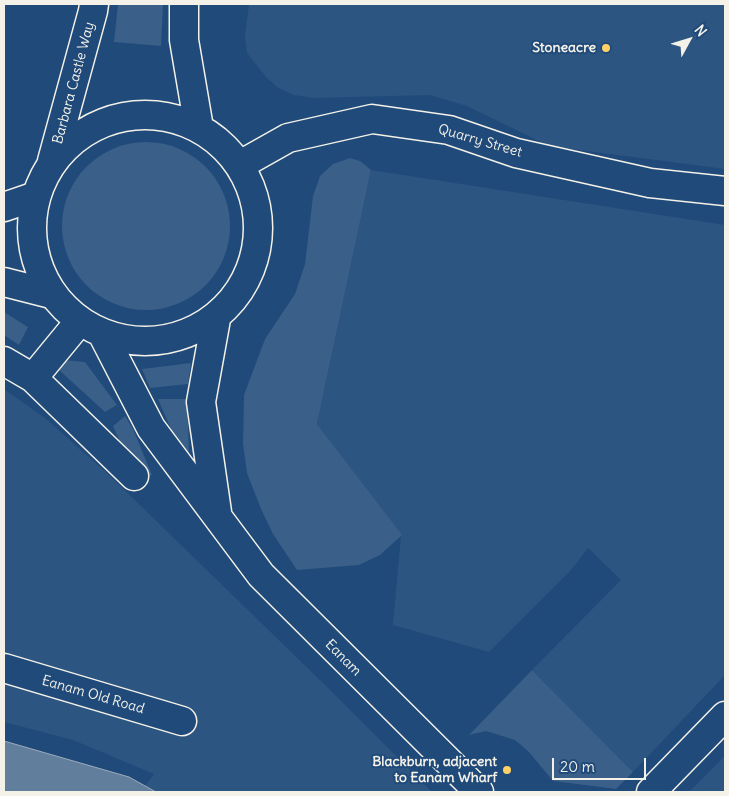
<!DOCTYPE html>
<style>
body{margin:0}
#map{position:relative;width:729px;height:796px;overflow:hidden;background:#1f4a7a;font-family:Delius,sans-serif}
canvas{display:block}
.frame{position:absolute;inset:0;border:5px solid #f4f1e8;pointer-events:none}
.north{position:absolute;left:664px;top:15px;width:50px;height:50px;-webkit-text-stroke:4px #1f4a7a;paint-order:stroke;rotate:51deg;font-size:14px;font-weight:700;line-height:20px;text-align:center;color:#f4f1e8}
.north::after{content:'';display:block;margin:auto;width:18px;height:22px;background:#f4f1e8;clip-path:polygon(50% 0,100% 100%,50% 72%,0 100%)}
.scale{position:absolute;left:552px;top:758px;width:94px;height:22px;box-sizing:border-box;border:2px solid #f4f1e8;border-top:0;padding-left:6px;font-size:15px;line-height:18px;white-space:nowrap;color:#f4f1e8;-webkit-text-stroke:4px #1f4a7a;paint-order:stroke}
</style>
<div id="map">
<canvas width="729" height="796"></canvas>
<div class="frame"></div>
<div class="north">N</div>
<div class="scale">20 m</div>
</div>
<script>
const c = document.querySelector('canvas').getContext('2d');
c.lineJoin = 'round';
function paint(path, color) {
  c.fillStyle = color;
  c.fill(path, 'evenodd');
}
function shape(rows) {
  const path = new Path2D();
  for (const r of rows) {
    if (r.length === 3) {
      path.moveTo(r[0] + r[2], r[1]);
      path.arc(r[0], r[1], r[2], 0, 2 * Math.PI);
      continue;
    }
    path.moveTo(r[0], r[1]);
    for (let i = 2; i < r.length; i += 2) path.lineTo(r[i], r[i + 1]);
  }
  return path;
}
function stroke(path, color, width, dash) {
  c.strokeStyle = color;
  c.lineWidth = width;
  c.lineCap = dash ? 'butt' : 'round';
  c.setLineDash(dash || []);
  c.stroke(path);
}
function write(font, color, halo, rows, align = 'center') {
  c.font = font + ' Delius,sans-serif';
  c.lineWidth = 4;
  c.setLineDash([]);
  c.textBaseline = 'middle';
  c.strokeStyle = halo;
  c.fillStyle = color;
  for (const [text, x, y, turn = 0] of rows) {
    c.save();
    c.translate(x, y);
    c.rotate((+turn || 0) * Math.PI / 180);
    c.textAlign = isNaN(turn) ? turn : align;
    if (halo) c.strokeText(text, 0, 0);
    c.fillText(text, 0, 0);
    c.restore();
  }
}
paint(shape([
 [249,4,725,4,725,169,549,146,467,106,430,95,313,98,294,95,278,88,267,78,247,53,245,36],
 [371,170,725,225,725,675,633,772,532,670,621,580,588,548,571,570,489,652,393,625,401,535,317,424],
 [4,389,45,418,108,474,325,685,432,792,156,792,145,786,154,774,73,740,4,722],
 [725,756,725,792,689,792]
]), '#2d5581');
paint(shape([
 [118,4,163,4,161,46,114,42],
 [146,226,84],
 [350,158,360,161,371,170,317,424,402,535,380,555,359,565,297,570,273,534,261,509,247,473,243,444,244,395,265,339,295,294,305,264,313,196,320,176,333,164],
 [4,312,28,327,19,345,4,335],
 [63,360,85,362,117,405,105,412,59,370],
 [191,363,188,384,150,388,142,369],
 [158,399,187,399,189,452,180,450],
 [125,416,133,429,152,475,142,478,133,472,113,426],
 [532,670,633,772,616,789,553,781,529,752,515,740,486,731,469,735]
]), '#3a5f88');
const water = shape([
 [4,741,129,777,156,792,4,792,4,741]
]);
paint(water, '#627e9d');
stroke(water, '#9cacbb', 1);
const minor = shape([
 [240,165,288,138,372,119,449,130,516,153,650,183,725,191],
 [4,207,36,196],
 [4,282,51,294],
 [4,361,33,378,134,476],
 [33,378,79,322],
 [4,668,182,721],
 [651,792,725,716]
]);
const highway = shape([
 [184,4,184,40,199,128],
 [145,228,113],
 [52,161,93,11,94,4],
 [216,319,201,402,217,512],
 [103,335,151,428,261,575,479,792]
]);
stroke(minor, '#f4f1e8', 31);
stroke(highway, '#f4f1e8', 31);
stroke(minor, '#1f4a7a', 28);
stroke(highway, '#1f4a7a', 28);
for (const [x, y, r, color] of [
 [606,48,5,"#ffd166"],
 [507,770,5,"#ffd166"]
]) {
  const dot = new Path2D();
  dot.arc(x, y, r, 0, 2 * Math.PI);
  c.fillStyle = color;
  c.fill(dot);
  stroke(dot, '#1f4a7a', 2);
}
write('bold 14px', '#f4f1e8', '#1f4a7a', [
 ["Stoneacre",596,48],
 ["Blackburn, adjacent",497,762],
 ["to Eanam Wharf",497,778]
], 'right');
write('14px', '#f4f1e8', '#1f4a7a', [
 ["Barbara Castle Way",74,83,-75],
 ["Quarry Street",480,141,16],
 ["Eanam",343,658,45],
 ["Eanam Old Road",93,695,16]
]);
</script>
